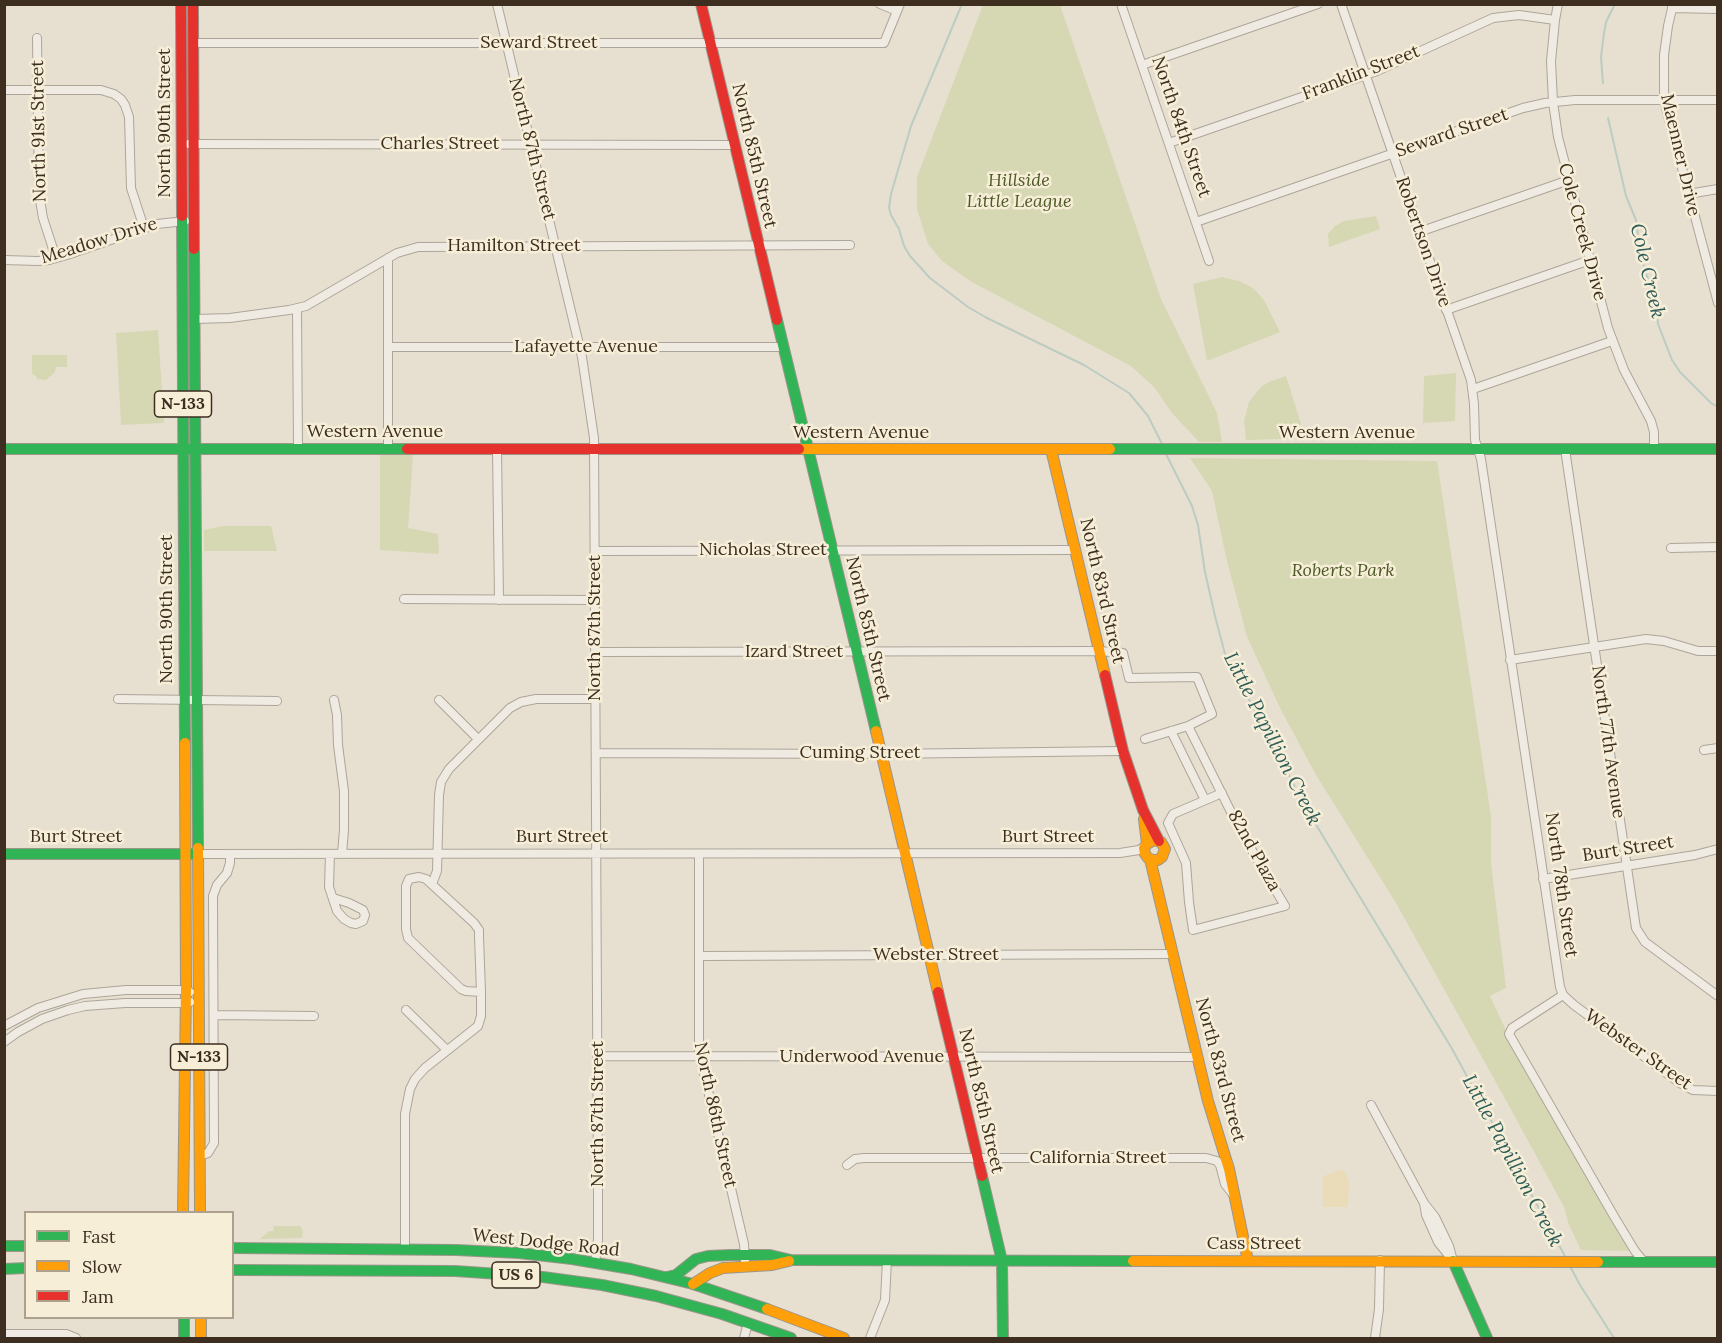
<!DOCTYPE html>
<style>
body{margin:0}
#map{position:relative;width:1722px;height:1343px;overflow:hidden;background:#e7e0d1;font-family:Lora,serif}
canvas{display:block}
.frame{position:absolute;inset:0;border:6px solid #3d2e20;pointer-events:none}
.legend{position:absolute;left:24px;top:1211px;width:210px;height:108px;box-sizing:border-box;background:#f7eed8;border:2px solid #ada18e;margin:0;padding:8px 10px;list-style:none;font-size:18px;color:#3d2e20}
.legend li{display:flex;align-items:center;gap:12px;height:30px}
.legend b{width:30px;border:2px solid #ada18e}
</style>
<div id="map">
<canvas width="1722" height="1343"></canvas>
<div class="frame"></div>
<ul class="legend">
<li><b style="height:8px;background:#30b455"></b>Fast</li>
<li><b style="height:8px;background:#ff9f0a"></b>Slow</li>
<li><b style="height:8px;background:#e5322d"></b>Jam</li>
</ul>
</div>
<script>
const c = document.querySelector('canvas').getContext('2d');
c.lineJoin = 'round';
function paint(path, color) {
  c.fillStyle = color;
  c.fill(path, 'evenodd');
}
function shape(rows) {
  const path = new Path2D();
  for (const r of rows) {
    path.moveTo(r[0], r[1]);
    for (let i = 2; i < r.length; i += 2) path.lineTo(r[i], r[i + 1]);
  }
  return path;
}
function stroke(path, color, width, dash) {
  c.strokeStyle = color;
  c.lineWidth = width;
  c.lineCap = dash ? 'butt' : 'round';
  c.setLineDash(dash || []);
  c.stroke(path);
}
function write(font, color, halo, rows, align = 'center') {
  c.font = font + ' Lora,serif';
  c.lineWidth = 5;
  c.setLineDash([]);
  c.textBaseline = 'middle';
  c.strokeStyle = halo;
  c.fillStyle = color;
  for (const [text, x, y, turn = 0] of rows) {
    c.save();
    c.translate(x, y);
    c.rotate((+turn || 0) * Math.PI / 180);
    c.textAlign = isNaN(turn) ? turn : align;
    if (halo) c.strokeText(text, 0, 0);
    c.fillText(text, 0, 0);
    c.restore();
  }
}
paint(shape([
 [983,5,1060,5,1161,299,1217,413,1222,442,1199,442,1172,413,1154,387,1131,366,970,281,942,261,928,244,917,209,917,177],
 [1376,216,1380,229,1329,247,1328,234,1335,226,1344,221],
 [1222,277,1239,281,1253,288,1264,300,1280,332,1207,361,1193,284],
 [158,330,164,423,121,425,116,333],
 [32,355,67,355,67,367,56,367,55,372,46,380,37,379,36,376,32,374],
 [1456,373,1455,421,1423,423,1424,376],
 [1286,376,1301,424,1297,432,1280,439,1246,440,1244,421,1249,402,1261,387,1269,382],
 [380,454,413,455,408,528,438,534,439,554,380,550],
 [1190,458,1437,461,1491,816,1491,863,1506,988,1490,996,1510,1039,1635,1251,1581,1250,1569,1225,1564,1207,1508,1104,1396,903,1316,775,1281,710,1247,637,1226,557,1212,491],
 [223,526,271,526,277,551,204,551,204,530],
 [273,1226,300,1226,303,1231,302,1238,260,1239,269,1231,274,1231]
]), '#d6d7b3');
paint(shape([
 [1342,1169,1345,1173,1349,1181,1348,1207,1323,1207,1323,1176]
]), '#eadcb9');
stroke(shape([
 [962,4,911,126,891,194,889,208,891,215,899,229,904,246,910,256,930,278,968,307,987,318,1084,365,1129,393,1148,416,1162,444],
 [1603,83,1601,57,1604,33,1606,22,1615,4],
 [1608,118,1626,196,1636,220,1640,252,1646,274,1654,292,1656,303,1658,324,1672,360,1680,372,1711,403,1718,407],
 [1165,452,1192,506,1198,525,1205,572,1215,616,1225,654,1231,667,1272,742,1304,805,1451,1047,1566,1258],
 [1570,1266,1580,1285,1614,1338]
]), '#bcccc2', 2);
const street = shape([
 [497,4,582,357,594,438,598,1187,598,1240,595,1263],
 [880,4,897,11],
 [1121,4,1209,261],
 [1341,4,1471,380,1474,404,1475,440,1481,459,1560,987,1563,995,1574,1005,1680,1083,1693,1090,1718,1091],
 [1558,4,1555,20,1551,61,1553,102,1558,137,1608,328,1624,370,1651,421,1654,432,1654,449],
 [1673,4,1668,26,1664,55,1664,91,1666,108,1718,303],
 [1672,8,1718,9],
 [37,38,39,194,43,218,56,258],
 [194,43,884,43,900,4],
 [1142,65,1318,4],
 [4,90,101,90,114,94,121,99,125,105,129,117,131,188,144,228],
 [1169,143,1377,71,1493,18,1519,15,1555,20],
 [189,144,735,145],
 [1688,194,1718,189],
 [1196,222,1523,108,1545,103,1575,100,1718,100],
 [1419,232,1569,180],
 [388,258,388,449],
 [4,260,38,261,49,260,67,255,157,224,185,221],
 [297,308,298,449],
 [1446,310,1590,260],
 [195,319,230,318,289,310,306,306,397,253,418,247,850,245],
 [388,347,783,347],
 [1473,389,1612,341],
 [497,449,499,600],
 [1565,449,1636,928,1645,942,1718,996],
 [1671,548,1718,547],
 [595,551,1076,550],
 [404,599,595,600],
 [596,652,1099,651,1123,653,1129,678,1197,677,1212,714,1188,726,1145,739],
 [1510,660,1646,639,1664,641,1698,651,1718,651],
 [118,699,277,701],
 [334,700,337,715,338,745,344,791,344,830,342,854],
 [439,700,478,739],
 [1188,726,1241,832,1285,906,1193,930,1189,902,1186,863,1168,823,1173,814,1222,793],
 [1171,731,1205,800],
 [1704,750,1718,748],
 [596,753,881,754,1123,751],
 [198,854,1120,853,1139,850,1145,846],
 [330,854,329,887,337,911,344,919,351,923,356,924,363,921,365,915,363,910,349,903,333,898],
 [699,854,699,1052,744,1244,745,1260],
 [1543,879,1695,855,1718,849],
 [432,884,437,871,439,795,441,782,449,769,510,708,521,702,536,699,596,699],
 [699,956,1173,954],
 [1563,995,1512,1028,1509,1034,1615,1218,1635,1251,1644,1262],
 [406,1010,447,1050],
 [214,1015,314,1016],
 [4,1026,38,1008,83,994,126,990,186,990,190,992],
 [4,1042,18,1032,42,1019,68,1010,85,1006,125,1003,185,1003,190,1002],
 [598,1056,1197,1057],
 [1371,1105,1424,1203,1435,1217,1449,1246,1453,1261],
 [200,1156,208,1153,214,1143,213,896,217,885,227,873,230,863,230,854],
 [847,1165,855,1159,864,1158,1206,1158,1217,1161,1220,1165,1225,1184,1235,1197],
 [1424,1203,1426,1215,1438,1242,1451,1258],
 [405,1249,405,1114,410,1089,415,1079,425,1068,478,1026,481,1016,481,992,479,936,479,930,474,923,426,879,419,877,409,879,406,886,406,929,408,938,461,989,466,991,481,992],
 [4,1334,66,1334,76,1338],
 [744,1338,748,1323],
 [870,1338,885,1300,887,1260],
 [1375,1338,1379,1309,1380,1260]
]);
const fast = shape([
 [182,216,185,743],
 [194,249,198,848],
 [777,320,876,731],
 [4,449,407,449],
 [1110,449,1718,449],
 [4,854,193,854],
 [982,1176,1002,1261,1003,1338],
 [4,1246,26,1246],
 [232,1248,456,1250,519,1253,572,1259,631,1269,693,1284,767,1309],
 [1453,1261,1487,1338],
 [1598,1262,1718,1262],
 [4,1269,26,1268],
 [232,1270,455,1271,543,1277,602,1285,656,1296,722,1314,791,1338],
 [667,1277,676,1275,696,1259,708,1256,731,1255,770,1255,791,1260,1133,1261],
 [184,1318,184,1338]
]);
const slow = shape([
 [799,449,1110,449],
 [1051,449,1105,675],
 [876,731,938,992],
 [1144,819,1147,844,1144,848,1145,854,1148,858,1153,860,1158,860,1162,857,1165,849,1161,842,1154,840,1147,844],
 [198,848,200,1212],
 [1150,859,1208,1101,1229,1169,1248,1261],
 [183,1212,186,990,185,743],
 [1133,1261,1598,1262],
 [693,1284,710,1273,723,1268,772,1265,789,1261],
 [767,1309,844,1338],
 [201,1318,201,1338]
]);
const jam = shape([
 [181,4,182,216],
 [193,4,194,249],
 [701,4,777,320],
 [407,449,799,449],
 [1105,675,1123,751,1143,810,1159,841],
 [938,992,982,1176]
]);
stroke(street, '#ada599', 10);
stroke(fast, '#9c958a', 12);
stroke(slow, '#9c958a', 12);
stroke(jam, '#9c958a', 12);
stroke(street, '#efebe3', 8);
stroke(fast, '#30b455', 10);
stroke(slow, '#ff9f0a', 10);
stroke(jam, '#e5322d', 10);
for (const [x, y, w] of [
 [183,404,57],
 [199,1057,57],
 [516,1275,48]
]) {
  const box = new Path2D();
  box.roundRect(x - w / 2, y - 13, w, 26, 4.5);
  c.fillStyle = '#f7eed8';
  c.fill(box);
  stroke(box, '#3d2e20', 1.5);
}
write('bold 16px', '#3d2e20', null, [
 ["N-133",183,404],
 ["N-133",199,1057],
 ["US 6",516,1275]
]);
write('18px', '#3d2e20', '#f7eed8', [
 ["Seward Street",539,43],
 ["Franklin Street",1361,73,-21],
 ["North 90th Street",165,123,-90],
 ["North 84th Street",1181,127,71],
 ["North 91st Street",39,131,-91],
 ["Seward Street",1452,133,-19],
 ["Charles Street",440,144],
 ["North 87th Street",532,149,76],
 ["Maenner Drive",1680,155,77],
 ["North 85th Street",754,156,77],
 ["Cole Creek Drive",1582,232,75],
 ["Meadow Drive",99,241,-17],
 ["Robertson Drive",1423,242,71],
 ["Hamilton Street",514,246],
 ["Lafayette Avenue",586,347],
 ["Western Avenue",375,432],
 ["Western Avenue",861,433],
 ["Western Avenue",1347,433],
 ["Nicholas Street",763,550],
 ["North 83rd Street",1102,591,77],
 ["North 90th Street",167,609,-90],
 ["North 87th Street",595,628,-90],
 ["North 85th Street",868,629,77],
 ["Izard Street",794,652],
 ["North 77th Avenue",1608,742,82],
 ["Cuming Street",860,753],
 ["Burt Street",76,837],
 ["Burt Street",562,837],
 ["Burt Street",1048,837],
 ["Burt Street",1628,849,-9],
 ["82nd Plaza",1254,851,61],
 ["North 78th Street",1561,885,82],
 ["Webster Street",936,955],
 ["Webster Street",1638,1050,35],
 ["Underwood Avenue",862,1057],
 ["North 83rd Street",1220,1070,75],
 ["North 85th Street",981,1101,77],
 ["North 87th Street",598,1114,-90],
 ["North 86th Street",715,1115,78],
 ["California Street",1098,1158],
 ["West Dodge Road",546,1243,6],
 ["Cass Street",1254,1244]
]);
write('italic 18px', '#4d5a26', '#f7eed8', [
 ["Hillside",1019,181],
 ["Little League",1019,202],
 ["Roberts Park",1343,571]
]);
write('italic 20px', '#2f5d5a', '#f7eed8', [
 ["Cole Creek",1647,271,77],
 ["Little Papillion Creek",1272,739,63],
 ["Little Papillion Creek",1512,1161,62]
]);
</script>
